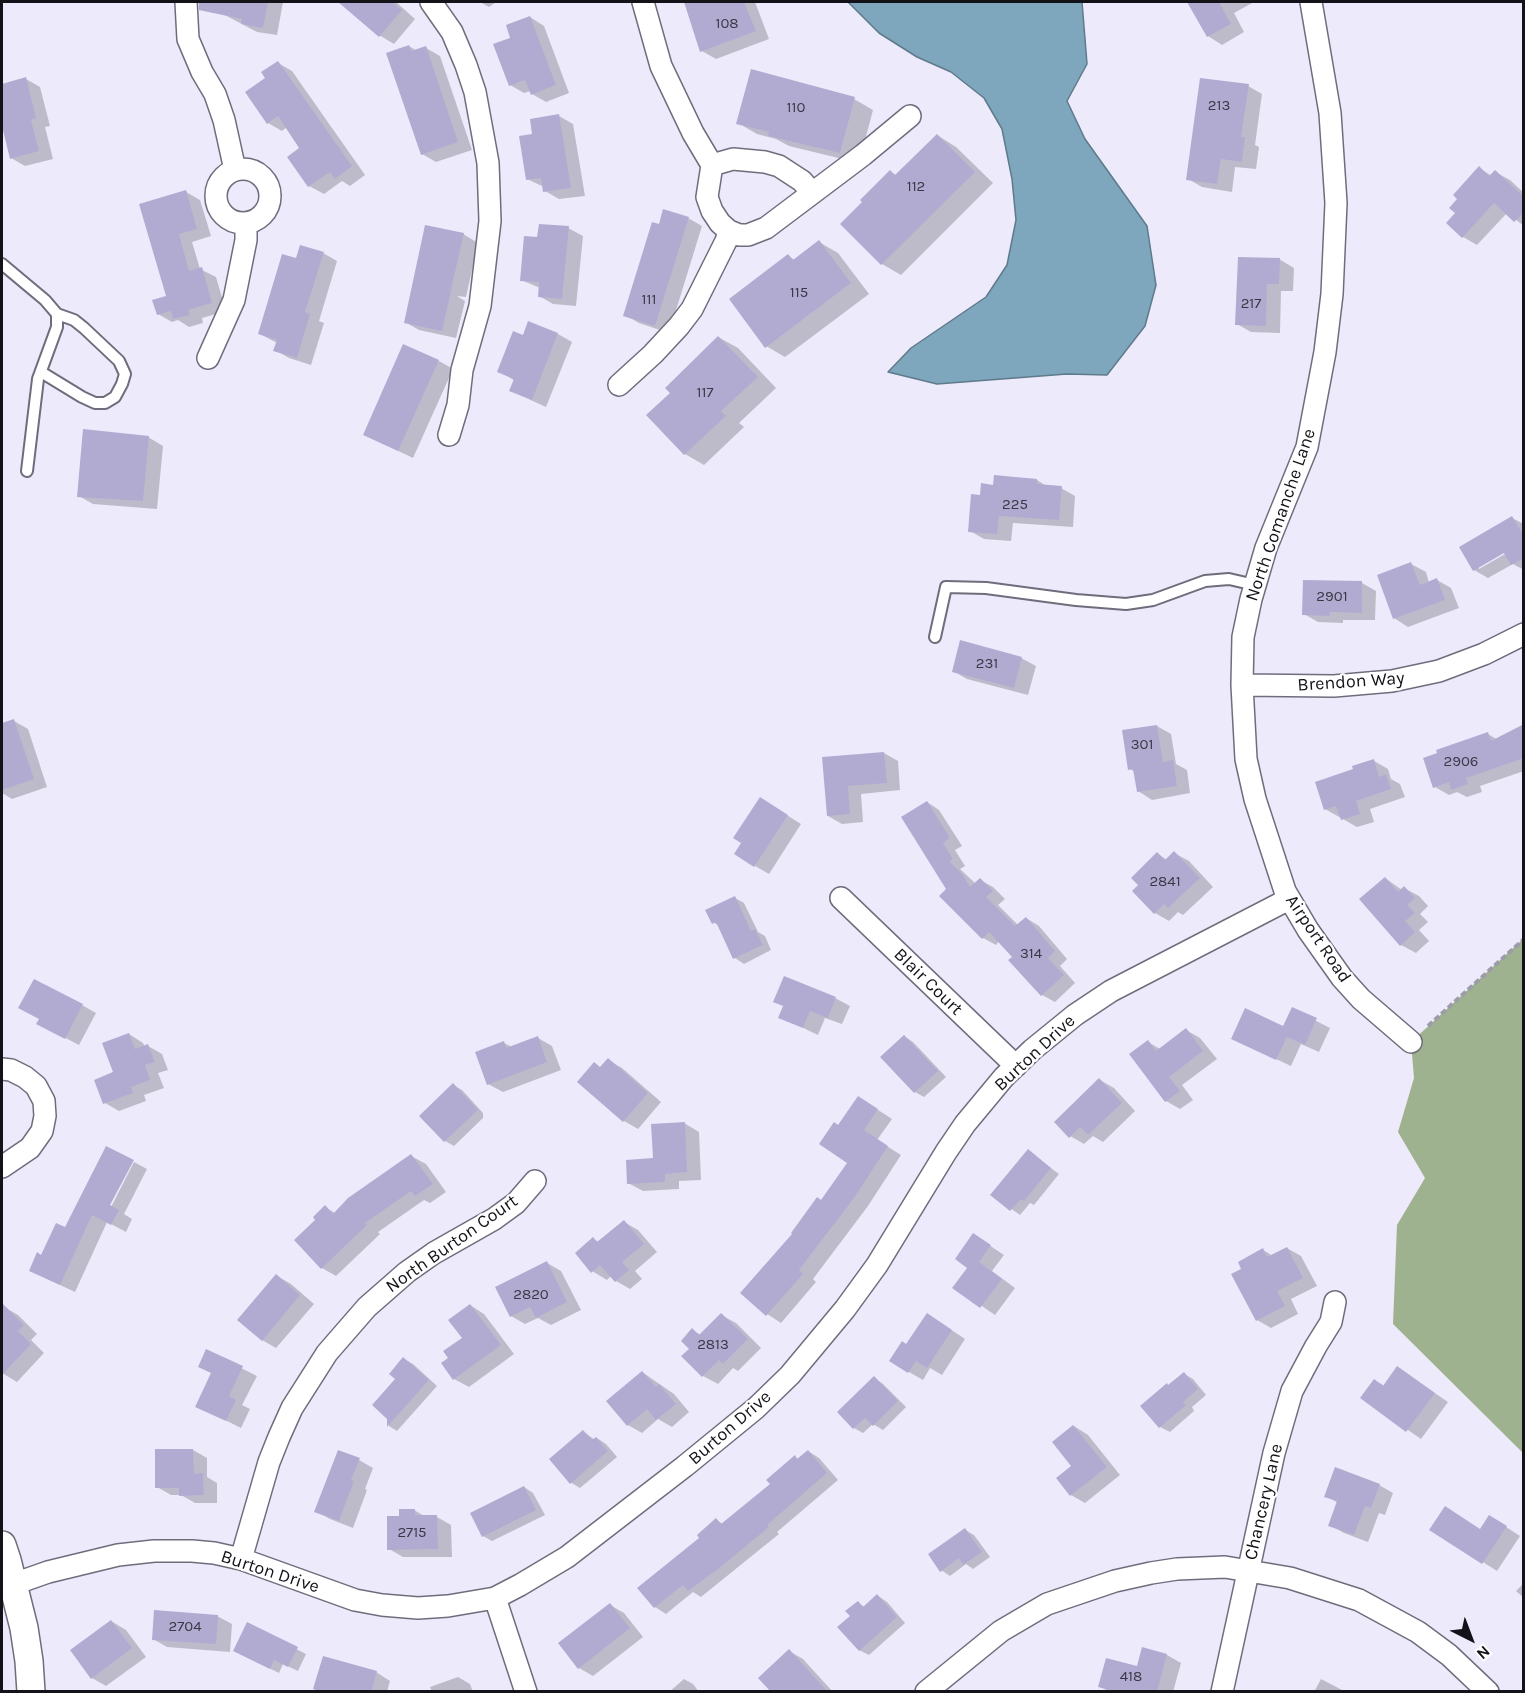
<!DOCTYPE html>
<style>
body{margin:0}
#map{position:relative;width:1525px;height:1693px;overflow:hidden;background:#edeafc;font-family:Karla,sans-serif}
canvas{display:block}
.frame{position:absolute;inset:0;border:3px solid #131218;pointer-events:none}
.north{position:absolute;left:1441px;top:1609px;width:60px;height:60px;-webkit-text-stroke:4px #fff;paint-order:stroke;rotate:138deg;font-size:16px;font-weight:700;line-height:24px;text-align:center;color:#131218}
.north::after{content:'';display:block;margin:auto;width:21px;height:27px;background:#131218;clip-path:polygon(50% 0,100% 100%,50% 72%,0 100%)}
</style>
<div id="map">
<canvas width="1525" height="1693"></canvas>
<div class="frame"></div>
<div class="north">N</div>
</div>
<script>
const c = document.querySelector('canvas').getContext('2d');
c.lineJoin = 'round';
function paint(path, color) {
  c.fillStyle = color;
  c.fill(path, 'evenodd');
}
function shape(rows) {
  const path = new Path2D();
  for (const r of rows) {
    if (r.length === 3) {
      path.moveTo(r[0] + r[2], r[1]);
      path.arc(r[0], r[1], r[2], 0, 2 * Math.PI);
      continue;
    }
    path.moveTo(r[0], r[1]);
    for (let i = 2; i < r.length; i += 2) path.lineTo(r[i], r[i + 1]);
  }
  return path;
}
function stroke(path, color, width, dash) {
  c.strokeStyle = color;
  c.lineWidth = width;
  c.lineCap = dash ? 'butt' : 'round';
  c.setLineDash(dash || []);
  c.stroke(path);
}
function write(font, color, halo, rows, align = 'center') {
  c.font = font + ' Karla,sans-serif';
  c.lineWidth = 4.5;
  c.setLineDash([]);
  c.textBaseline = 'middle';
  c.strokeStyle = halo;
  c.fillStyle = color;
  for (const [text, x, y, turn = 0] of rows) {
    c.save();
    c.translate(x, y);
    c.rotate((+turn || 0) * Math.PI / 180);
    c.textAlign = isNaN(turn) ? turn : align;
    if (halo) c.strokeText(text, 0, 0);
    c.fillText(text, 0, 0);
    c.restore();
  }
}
paint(shape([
 [1523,939,1523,1453,1393,1324,1397,1225,1425,1178,1398,1132,1414,1078,1411,1042]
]), '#9fb28f');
const water = shape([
 [848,2,1082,2,1087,64,1067,101,1085,139,1147,226,1156,285,1145,326,1107,375,1067,374,937,384,888,372,911,348,986,297,1007,265,1016,220,1012,179,1002,129,984,98,951,72,917,57,879,33,848,2]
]);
paint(water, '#7ea6bc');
stroke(water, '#5e7a8b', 1.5);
paint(shape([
 [223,2,283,2,277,35,257,32,221,13],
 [340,2,396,2,415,19,394,44,379,35],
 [480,2,496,2,489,7],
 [685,2,755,2,769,39,716,59,702,51],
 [1189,2,1254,2,1234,13,1244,32,1222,45,1208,36],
 [530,17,544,26,569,93,546,102,532,94,531,91,524,93,510,85,512,39],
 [409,46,417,51,426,48,440,56,472,150,436,162,422,154],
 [278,63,292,71,365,175,350,186,342,181,324,194,309,186,289,157,302,148,287,127,282,131,268,123,267,78],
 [26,79,40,87,50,126,45,127,53,159,25,166,11,158,2,120,2,85],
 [1248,86,1262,94,1255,145,1259,147,1256,169,1235,167,1232,192,1202,187,1188,179],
 [854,99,873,110,859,163,789,146,776,139,757,134,738,123],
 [559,116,573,124,585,196,559,199,545,191,544,187,527,179,534,135],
 [937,135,956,147,993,183,901,275,882,264,890,172,896,175],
 [1479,168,1492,176,1495,172,1510,180,1524,193,1524,226,1507,213,1477,245,1463,237,1457,213],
 [186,192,200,200,211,236,192,242,200,269,216,277,226,311,202,318,203,323,189,327,178,320,172,322,158,314,168,297],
 [688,218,702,226,669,333,639,323,625,315],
 [568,228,583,236,576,306,553,304,539,296,540,288,521,280,539,239],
 [463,234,478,243,466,297,457,296,465,301,456,338,419,330,405,322],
 [819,242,838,253,869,294,785,357,766,346,788,256,795,260],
 [323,253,337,261,319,321,324,323,311,365,289,358,275,350,277,343,260,334,297,260],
 [1279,259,1294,268,1293,291,1281,291,1280,333,1251,332,1237,324],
 [529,323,558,334,572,342,546,407,511,391,515,381,499,371,524,337],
 [718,337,738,348,776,388,739,423,744,427,704,465,685,454,648,415,672,393],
 [439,361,453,369,413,458,365,435],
 [148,437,163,446,157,509,93,504,79,496],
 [1037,480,1048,487,1061,488,1075,496,1073,527,1013,523,1011,541,984,539,970,531,981,496,995,486],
 [1512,518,1524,524,1524,570,1513,564,1488,578,1474,570],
 [1510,548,1512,550,1479,569,1479,566],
 [1411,564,1426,572,1429,583,1437,580,1451,588,1459,608,1408,627,1394,618],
 [1305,581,1362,583,1376,591,1375,620,1343,620,1343,623,1318,622,1304,614],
 [1021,658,1036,666,1028,695,967,679,953,671],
 [14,721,28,729,47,787,12,799,2,793,2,725],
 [1157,726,1171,734,1176,764,1187,770,1190,793,1152,800,1138,791,1135,772,1130,769],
 [1524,726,1524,771,1480,786,1482,792,1467,797,1457,792,1449,795,1435,787,1488,734,1498,740],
 [884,753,898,761,900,790,861,794,863,822,842,824,828,816,824,758],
 [1374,761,1388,769,1391,779,1400,784,1405,797,1370,809,1374,822,1357,827,1325,809,1355,770],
 [927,802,939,810,962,846,955,850,965,866,960,869,976,884,980,880,993,887,1005,899,998,905,1018,925,1026,918,1039,926,1067,959,1060,966,1075,983,1055,1002,1042,995,1014,957,999,941,996,945,983,938,948,889],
 [774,807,801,824,769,874,755,866],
 [1174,853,1189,861,1213,887,1183,915,1178,912,1169,921,1155,913,1140,885,1158,854,1167,860],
 [1385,878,1402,890,1404,888,1419,896,1428,906,1420,914,1428,922,1419,930,1429,941,1416,953,1401,945],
 [735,898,744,903,758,932,765,936,771,950,744,964,735,958,719,926,713,922],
 [835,998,850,1006,842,1024,825,1018,818,1035,780,1017,785,1007],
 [82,1005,96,1013,79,1045,52,1031,41,1019],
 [1293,1009,1330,1028,1319,1052,1301,1044,1291,1066,1233,1039,1284,1028],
 [1186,1030,1200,1038,1217,1059,1182,1085,1193,1100,1180,1109,1166,1101,1148,1042,1160,1049],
 [129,1034,143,1043,145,1047,148,1046,162,1054,168,1070,158,1073,164,1088,144,1095,146,1101,119,1111,105,1103],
 [904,1036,913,1042,946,1077,924,1097,915,1092,882,1057],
 [538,1038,552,1046,561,1070,503,1092,488,1084,504,1043,512,1047],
 [608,1060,622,1068,661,1102,638,1129,624,1121,602,1068],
 [1100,1080,1114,1088,1135,1111,1103,1142,1093,1136,1084,1144,1070,1136],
 [453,1085,462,1090,483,1113,483,1118,454,1146,445,1141],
 [872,1106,892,1119,877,1140,901,1155,868,1206,813,1279,816,1282,781,1323,767,1314,822,1201,850,1163,839,1126],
 [684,1123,699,1132,701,1180,679,1181,679,1189,643,1191,628,1183,654,1160],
 [107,1148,105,1211,108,1213,134,1162,147,1169,124,1214,132,1219,126,1232,107,1222,75,1292,45,1278,42,1257,66,1229],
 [1028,1151,1059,1174,1034,1205,1030,1203,1020,1215,992,1195],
 [411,1156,426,1164,446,1192,430,1203,424,1200,378,1232,380,1234,336,1276,322,1268,317,1220,325,1207,335,1213],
 [624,1222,638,1230,657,1252,635,1271,642,1279,630,1289,616,1281,611,1276,607,1280,592,1271,593,1239,599,1242],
 [974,1235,1004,1255,992,1271,1015,1288,995,1315,954,1287,969,1267],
 [1287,1248,1301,1256,1317,1286,1291,1299,1298,1314,1271,1328,1257,1320,1243,1269,1263,1250,1273,1256],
 [547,1263,561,1271,581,1310,551,1325,538,1318,525,1324,511,1316],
 [277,1276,291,1284,314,1304,276,1348,262,1340],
 [470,1305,484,1314,514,1354,469,1387,454,1379,443,1364,450,1358,464,1338],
 [4,1307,18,1315,37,1334,31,1340,44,1353,17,1382,2,1373,2,1310],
 [721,1315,736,1323,761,1348,738,1371,733,1368,718,1384,703,1376,691,1349,692,1330,701,1335],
 [941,1323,965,1339,942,1375,930,1368,923,1380,909,1372,907,1345],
 [207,1351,257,1376,242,1405,250,1409,241,1428,197,1406,212,1374],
 [404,1359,413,1364,437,1386,397,1431,389,1426,389,1418,397,1379],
 [1398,1368,1448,1402,1421,1439,1362,1398,1374,1380,1385,1386],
 [642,1372,674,1394,689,1412,672,1427,658,1419,642,1433,628,1425],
 [1184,1374,1193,1379,1206,1395,1192,1407,1194,1411,1170,1432,1160,1427,1143,1406],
 [874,1378,883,1384,906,1407,883,1430,873,1424,863,1433,854,1428],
 [1074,1426,1088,1435,1120,1475,1085,1503,1071,1495],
 [584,1432,595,1440,597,1438,606,1444,617,1457,580,1488,570,1482],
 [193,1450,207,1458,207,1477,217,1483,217,1503,195,1503,181,1495,171,1495,157,1487],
 [808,1451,819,1458,838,1480,777,1532,779,1534,701,1597,693,1592,666,1614,655,1607,639,1588,701,1538,716,1520,723,1524,772,1484,795,1457,798,1459],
 [359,1460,373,1468,365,1489,367,1490,353,1528,330,1519,316,1511],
 [1379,1485,1393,1493,1385,1515,1379,1513,1368,1542,1344,1533,1330,1525,1338,1503,1326,1496],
 [524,1487,533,1493,545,1515,492,1541,483,1536],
 [414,1510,426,1517,437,1517,451,1525,452,1557,403,1557,389,1549,401,1517],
 [1503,1525,1520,1536,1497,1571,1431,1529,1481,1530],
 [965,1530,974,1535,990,1557,973,1569,966,1564,950,1576,941,1570],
 [1524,1583,1524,1598,1516,1591],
 [878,1596,887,1602,905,1623,869,1655,859,1650,852,1616,858,1603,865,1607],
 [610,1605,624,1613,643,1637,593,1676,579,1668],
 [217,1616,232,1624,230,1652,167,1647,153,1639],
 [111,1621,126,1630,146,1657,106,1686,92,1678],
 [248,1624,306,1654,298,1671,283,1664,279,1673,244,1656],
 [1143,1649,1167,1655,1181,1663,1173,1692,1109,1692,1100,1686,1138,1668],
 [789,1651,803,1659,833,1692,769,1692],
 [376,1672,390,1681,387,1692,321,1692],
 [458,1677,470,1684,473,1692,432,1692,430,1687],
 [684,1679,693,1684,699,1692,669,1692],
 [1321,1679,1346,1692,1314,1692]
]), '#0003');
paint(shape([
 [199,2,268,2,263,28,241,24,242,19,199,10],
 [338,2,392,2,402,10,379,37],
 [684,2,744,2,756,31,700,52],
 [1187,2,1219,2,1231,24,1207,37],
 [530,16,556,85,531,95,525,80,509,86,493,44,510,38,506,25],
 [409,45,411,51,426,46,458,142,421,155,386,53],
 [278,61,352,166,335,179,330,172,308,187,287,157,299,148,278,116,267,124,245,92,265,78,261,72],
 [751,69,855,97,840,153,768,136,769,132,736,124],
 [26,77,36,118,31,120,39,151,10,159,2,126,2,84],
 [1200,78,1249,84,1241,137,1245,137,1242,162,1221,159,1217,184,1186,180],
 [559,114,571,188,543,192,541,178,526,180,519,136,532,134,530,119],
 [937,134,975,172,881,265,840,224,862,202,860,200,890,170,895,175],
 [1479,166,1489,176,1495,170,1524,197,1524,212,1514,222,1494,203,1462,238,1446,223,1455,213,1449,208,1457,199,1453,195],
 [186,190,197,229,179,234,189,271,202,267,212,303,188,310,190,315,173,319,171,311,157,315,152,300,166,296,139,204],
 [663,209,689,217,655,326,623,316,652,222,659,224],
 [539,224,569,226,562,299,538,297,539,282,520,281,524,236,537,237],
 [425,225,464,233,451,290,447,289,451,291,442,331,404,323],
 [819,240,851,283,765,348,729,299,788,254,793,260],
 [300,245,324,252,305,312,310,314,297,358,273,351,277,340,258,334,282,254,296,258],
 [1238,257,1280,258,1279,284,1267,284,1266,326,1235,325],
 [528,321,558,333,532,400,509,391,514,379,497,372,513,331,523,335],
 [718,336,758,377,721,411,726,416,684,455,646,415,670,393,665,388],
 [403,344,439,360,398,451,363,435],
 [83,429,149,436,143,501,77,497],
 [994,475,1037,479,1037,484,1062,486,1059,520,999,516,997,534,968,532,971,494,980,495,981,483,993,485],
 [1512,516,1524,536,1524,558,1511,565,1504,553,1473,571,1459,547],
 [1411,562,1420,585,1437,578,1445,600,1393,619,1377,575],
 [1303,580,1362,581,1362,613,1330,612,1330,616,1302,615],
 [960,640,1022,657,1014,688,952,672],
 [14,719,34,779,2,790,2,723],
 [1524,724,1524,758,1466,778,1468,784,1451,790,1449,782,1433,788,1423,758,1437,753,1436,750,1488,732,1491,741],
 [1157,725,1163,762,1173,760,1177,786,1137,792,1133,769,1128,770,1122,730],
 [884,752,887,783,848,786,850,814,827,816,822,757],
 [1374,759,1379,777,1386,774,1391,789,1356,801,1360,814,1341,820,1336,806,1324,810,1315,782,1353,769,1352,766],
 [760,797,788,815,754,867,734,854,741,843,733,838],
 [927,801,950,838,943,843,953,859,949,861,963,875,970,887,980,878,993,891,986,897,1015,926,1026,917,1055,951,1048,958,1064,975,1041,996,1008,960,1012,957,989,932,982,939,939,896,946,889,901,817],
 [1174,851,1200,878,1168,908,1164,904,1154,914,1132,891,1138,885,1131,878,1157,852,1165,860],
 [1385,877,1398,892,1404,886,1415,898,1407,905,1415,913,1405,921,1415,932,1400,946,1359,899],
 [735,896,751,931,755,929,763,945,733,959,716,922,712,924,705,910],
 [784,976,836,997,828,1018,810,1011,803,1028,778,1018,783,1006,773,1002],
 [34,979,83,1004,65,1039,36,1024,39,1019,18,1008],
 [1292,1007,1317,1018,1305,1045,1287,1037,1276,1060,1231,1039,1245,1008,1283,1026],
 [1186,1028,1203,1051,1169,1077,1180,1091,1165,1102,1129,1054,1148,1040,1156,1051],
 [129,1033,135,1049,148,1044,155,1062,145,1065,150,1080,131,1087,133,1093,103,1104,94,1080,113,1072,102,1043],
 [904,1035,938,1071,914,1093,880,1057],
 [538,1036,547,1062,487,1085,475,1052,504,1041,506,1048],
 [608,1058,648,1093,623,1122,577,1082,594,1062,600,1067],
 [1099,1078,1122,1103,1088,1135,1080,1127,1069,1138,1054,1122],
 [453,1083,478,1110,444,1142,419,1116],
 [858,1096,878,1109,864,1130,888,1146,854,1198,799,1270,803,1274,766,1316,740,1293,792,1234,791,1233,817,1197,821,1200,847,1163,819,1144,834,1122,838,1125],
 [685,1122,687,1172,665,1174,665,1182,627,1184,626,1160,653,1158,651,1124],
 [106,1146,134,1160,110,1205,119,1210,111,1225,92,1215,60,1285,29,1271,37,1252,41,1255,56,1223,65,1227],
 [1028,1149,1051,1168,1024,1201,1021,1199,1010,1211,990,1195],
 [411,1154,433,1184,415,1196,411,1191,365,1223,367,1225,321,1269,294,1240,315,1220,313,1217,325,1205,333,1214,348,1198],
 [624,1220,644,1244,622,1262,629,1270,615,1282,600,1265,591,1273,575,1253,593,1237,597,1242],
 [973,1233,991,1245,979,1262,1002,1279,980,1308,952,1288,967,1268,955,1259],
 [1287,1247,1303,1278,1277,1291,1285,1306,1256,1321,1231,1274,1241,1269,1238,1262,1263,1248,1267,1257],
 [547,1261,567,1302,536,1318,530,1307,510,1317,495,1287],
 [276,1274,300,1295,262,1341,237,1320],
 [2,1303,24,1325,18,1331,31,1344,2,1375],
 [470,1304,501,1345,453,1380,441,1363,448,1358,443,1351,462,1338,448,1320],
 [721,1313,748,1339,723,1364,719,1360,702,1377,681,1356,689,1349,681,1341,692,1328,699,1335],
 [927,1313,952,1330,927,1368,916,1361,908,1373,889,1361,902,1341,906,1344],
 [206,1349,243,1366,229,1396,236,1400,226,1421,195,1407,211,1373,198,1367],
 [403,1357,429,1380,387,1427,387,1419,372,1405,395,1379,389,1374],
 [1397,1366,1435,1393,1406,1432,1360,1398,1374,1379,1383,1386],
 [642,1371,656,1387,659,1384,676,1404,656,1420,647,1409,627,1426,606,1401],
 [1184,1372,1198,1389,1183,1402,1186,1405,1159,1428,1140,1406,1167,1383,1168,1385],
 [874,1376,898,1401,873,1426,865,1418,853,1429,837,1412],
 [1073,1425,1107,1467,1070,1496,1056,1478,1071,1466,1052,1442],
 [583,1430,592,1440,596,1437,608,1451,570,1484,549,1459],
 [155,1449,193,1449,194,1474,203,1473,204,1495,179,1496,179,1488,155,1488],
 [338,1450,360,1458,351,1480,354,1481,339,1521,314,1512],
 [808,1450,827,1473,767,1525,769,1527,722,1566,688,1591,683,1585,654,1608,637,1588,699,1538,697,1535,716,1518,721,1524,770,1484,766,1480,795,1455,797,1459],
 [1335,1467,1380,1484,1371,1508,1365,1506,1354,1535,1328,1526,1337,1501,1324,1497],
 [524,1486,536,1510,482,1537,470,1513],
 [1445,1506,1480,1529,1489,1515,1507,1526,1482,1564,1429,1530],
 [399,1509,415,1509,415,1515,437,1515,438,1549,387,1550,387,1516,399,1516],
 [965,1528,982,1552,963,1565,959,1558,940,1572,928,1554],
 [877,1594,897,1617,859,1651,837,1627,850,1616,845,1611,858,1601,863,1607],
 [610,1603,630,1628,578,1669,558,1643],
 [154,1610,218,1615,216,1644,152,1640],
 [111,1620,132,1648,91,1679,70,1650],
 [247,1622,298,1647,288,1667,274,1660,270,1669,233,1651],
 [1142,1647,1167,1654,1157,1692,1116,1692,1098,1687,1106,1658,1137,1666],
 [789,1649,828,1692,771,1692,758,1678],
 [323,1656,377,1671,371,1692,322,1692,313,1689]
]), '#b1abd1');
const service = shape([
 [2,264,45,300,57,314,57,327,38,379,27,471],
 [41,372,82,397,95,403,105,403,115,397,122,384,125,374,119,361,84,328,74,320,57,314],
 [935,637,946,587,986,588,1076,600,1126,604,1153,600,1205,581,1229,579,1255,585]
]);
const minor = shape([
 [186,2,188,39,202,72,215,94,224,120,235,170],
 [431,2,452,32,466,65,475,92,488,163,490,221,480,306,462,370,458,405,449,435],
 [643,2,661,66,693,133,712,165],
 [1311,2,1330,113,1336,203,1332,294,1325,352,1307,447,1266,548,1251,599,1243,637,1242,685,1246,759,1255,799,1285,891,1308,930,1342,978,1361,999,1411,1042],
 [243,196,27],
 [812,193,802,181,779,166,765,162,733,159,712,165,707,197,712,211,720,223,729,231,739,235,748,235,766,228,863,155,910,116],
 [208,358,234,300,246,240,246,223],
 [619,385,653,354,679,326,692,309,726,241,729,231],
 [1242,685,1334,686,1392,681,1439,671,1484,654,1524,634],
 [841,898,1016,1066],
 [2,1069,11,1070,25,1077,36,1086,44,1101,45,1116,42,1131,30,1148,2,1167],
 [241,1559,269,1462,279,1437,292,1408,327,1353,367,1307,407,1272,434,1253,494,1219,516,1203,535,1181],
 [14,1584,48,1572,118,1555,154,1551,192,1551,214,1553,241,1559,355,1600,382,1605,418,1608,448,1606,495,1598,520,1585,567,1557,685,1466,756,1408,790,1375,845,1309,877,1265,946,1152,965,1124,1004,1077,1032,1050,1075,1015,1111,991,1289,899],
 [495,1598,526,1692],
 [926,1692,1001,1631,1047,1604,1115,1581,1151,1573,1177,1569,1225,1567,1290,1578,1359,1600,1418,1632,1449,1655,1488,1692],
 [1222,1692,1274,1453,1292,1391,1316,1346,1331,1322,1335,1302]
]);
const tertiary = shape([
 [2,1545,7,1560,24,1628,29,1661,31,1692]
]);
stroke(service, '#6f6d7c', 14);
stroke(minor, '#6f6d7c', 24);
stroke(tertiary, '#6f6d7c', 30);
stroke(shape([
 [1428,1026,1524,939]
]), '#9d9ba8', 4, [6, 3]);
stroke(service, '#fff', 10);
stroke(minor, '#fff', 21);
stroke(tertiary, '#fff', 27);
write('15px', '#3a3846', null, [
 ["108",727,24],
 ["213",1219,106],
 ["110",796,108],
 ["112",916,187],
 ["115",799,293],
 ["111",649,300],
 ["217",1251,304],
 ["117",705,393],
 ["225",1015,505],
 ["2901",1332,597],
 ["231",987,664],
 ["301",1142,745],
 ["2906",1461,762],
 ["2841",1165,882],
 ["314",1031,954],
 ["2820",531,1295],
 ["2813",713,1345],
 ["2715",412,1533],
 ["2704",185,1627],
 ["418",1131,1677]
]);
write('18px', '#131218', '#fff', [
 ["North Comanche Lane",1281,515,-71],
 ["Brendon Way",1351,682,-4],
 ["Airport Road",1318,939,56],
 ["Blair Court",928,982,44],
 ["Burton Drive",1035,1053,-43],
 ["North Burton Court",452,1244,-35],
 ["Burton Drive",730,1428,-41],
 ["Chancery Lane",1264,1502,-77],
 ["Burton Drive",270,1572,18]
]);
</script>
